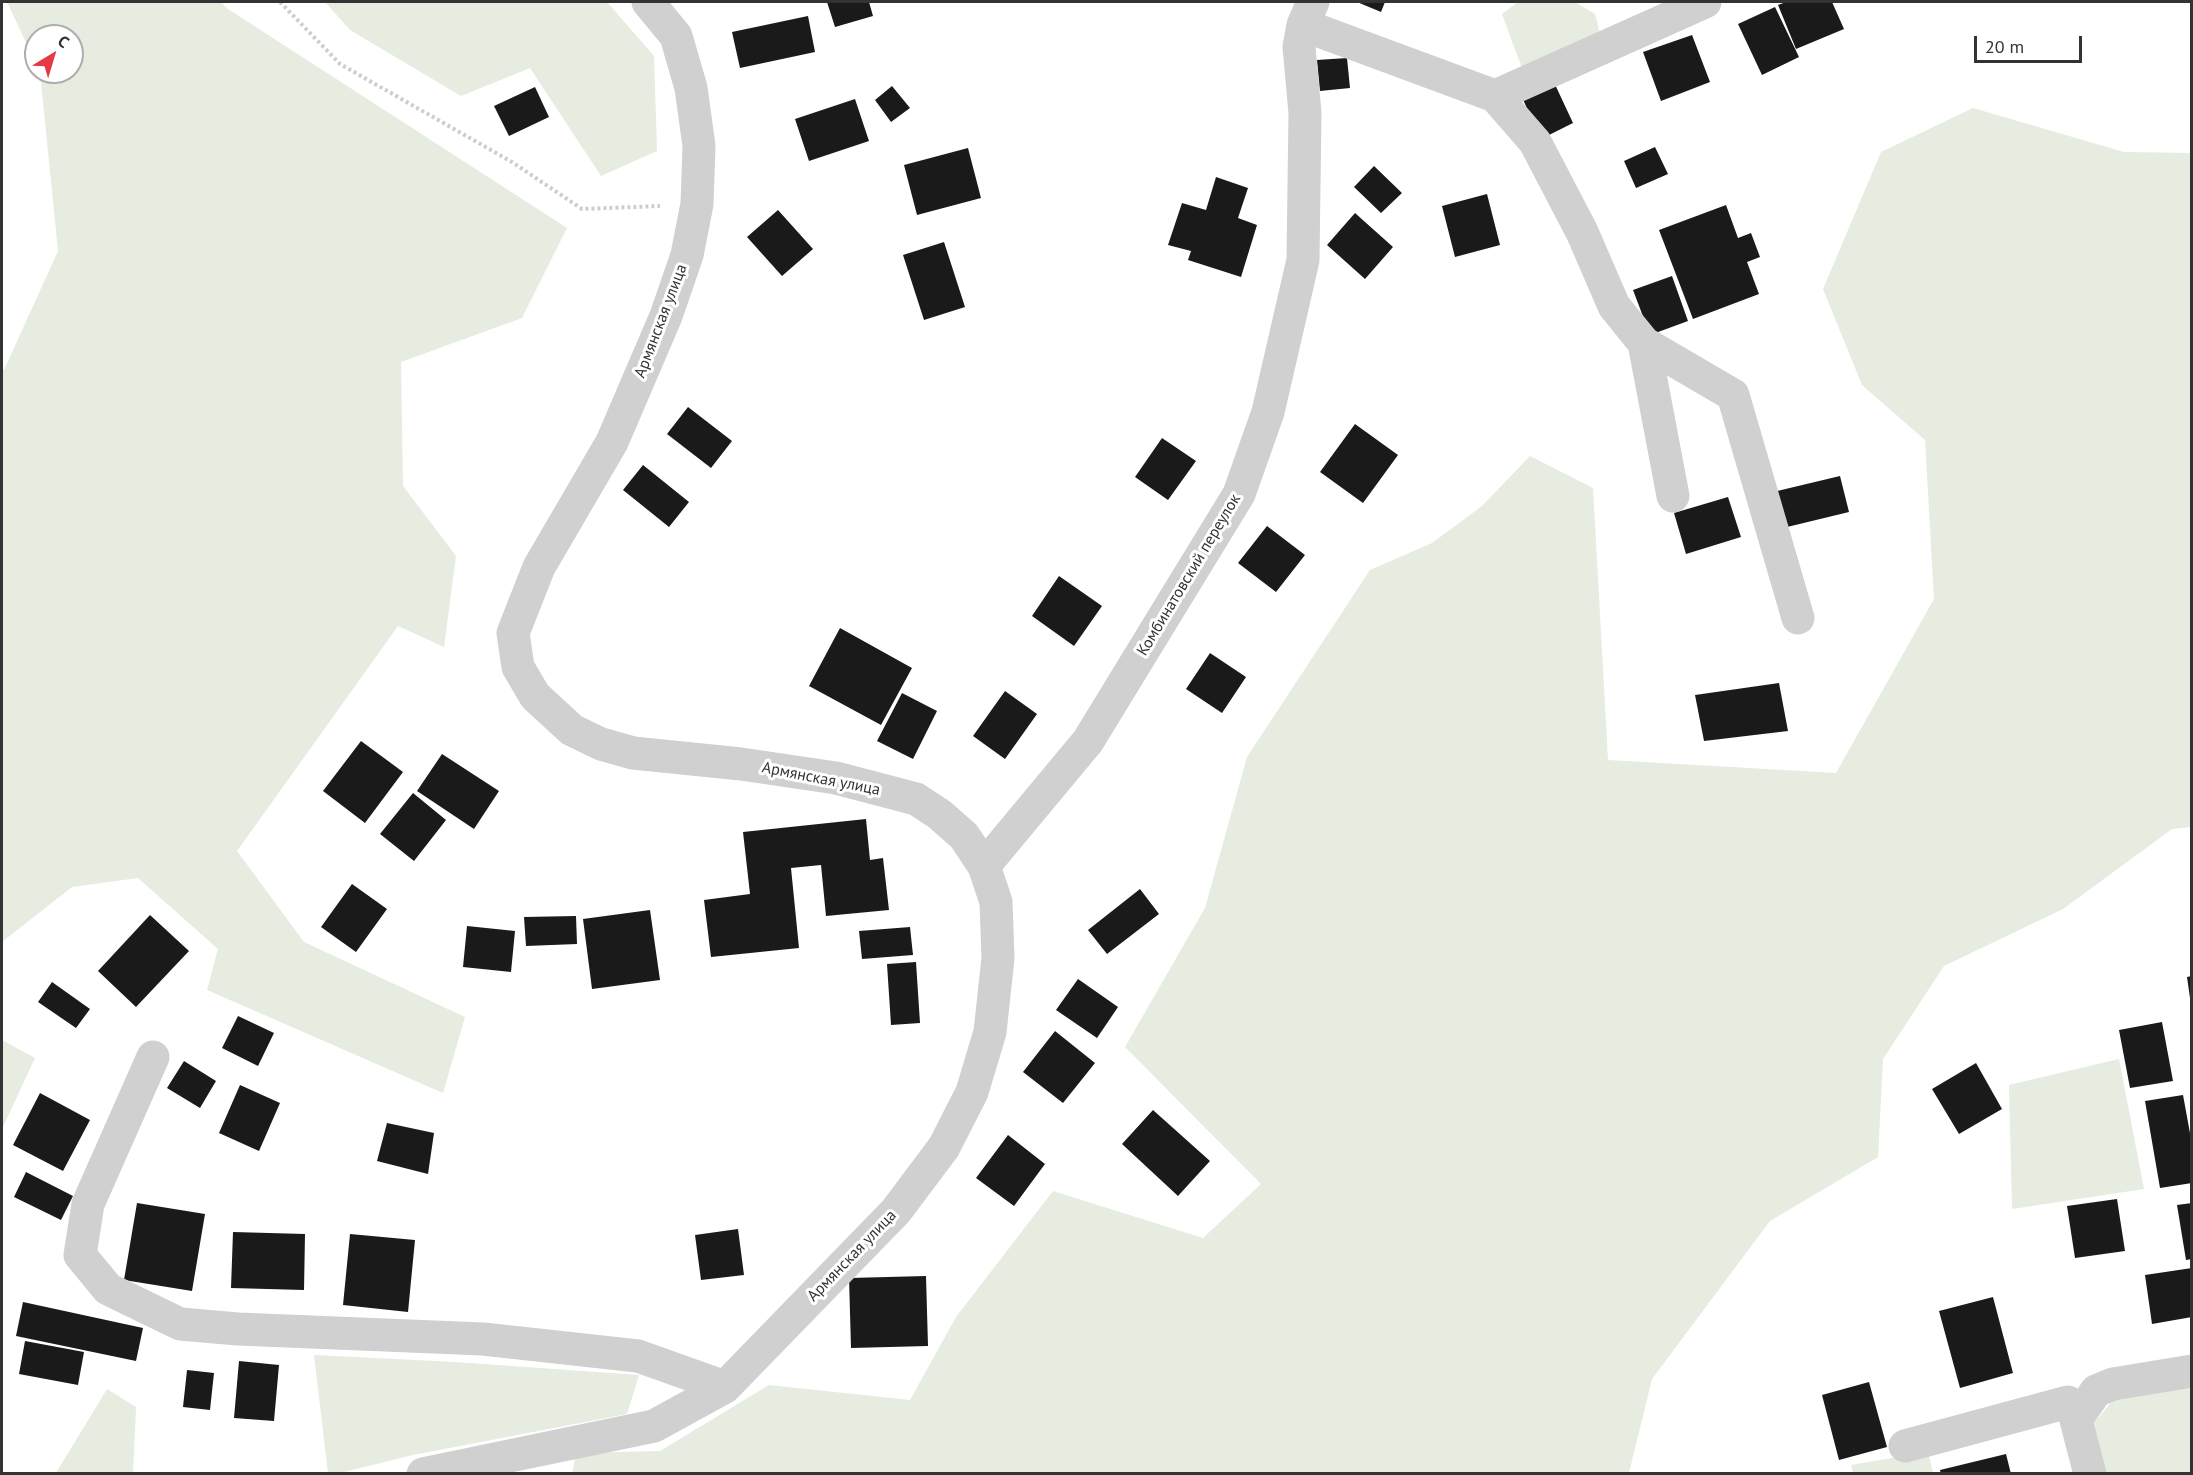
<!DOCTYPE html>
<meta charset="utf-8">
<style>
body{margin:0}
#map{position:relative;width:2193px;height:1475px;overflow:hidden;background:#fff;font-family:"PT Sans",sans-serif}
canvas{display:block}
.frame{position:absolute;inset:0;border:3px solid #333;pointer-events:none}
.north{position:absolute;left:24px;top:24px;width:60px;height:60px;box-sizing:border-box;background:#fff;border:2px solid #adadad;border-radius:50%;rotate:38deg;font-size:16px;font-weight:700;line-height:24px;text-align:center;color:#333}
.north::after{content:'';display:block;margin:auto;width:21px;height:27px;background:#e63946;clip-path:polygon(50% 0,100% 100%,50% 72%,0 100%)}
.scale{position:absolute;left:1974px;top:36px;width:108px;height:27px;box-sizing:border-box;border:3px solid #333;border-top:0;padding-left:8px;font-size:18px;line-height:21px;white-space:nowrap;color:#333;-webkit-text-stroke:4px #fff;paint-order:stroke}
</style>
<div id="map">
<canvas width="2193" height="1475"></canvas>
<div class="frame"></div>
<div class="north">С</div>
<div class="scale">20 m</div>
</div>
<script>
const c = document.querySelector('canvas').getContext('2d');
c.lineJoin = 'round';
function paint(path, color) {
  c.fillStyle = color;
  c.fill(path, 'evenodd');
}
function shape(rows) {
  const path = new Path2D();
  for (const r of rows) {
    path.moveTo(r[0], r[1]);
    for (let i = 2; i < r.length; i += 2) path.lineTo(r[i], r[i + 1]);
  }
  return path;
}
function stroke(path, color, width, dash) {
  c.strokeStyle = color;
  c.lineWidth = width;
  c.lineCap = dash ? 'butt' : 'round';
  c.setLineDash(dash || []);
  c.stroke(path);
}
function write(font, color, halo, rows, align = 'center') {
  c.font = font + ' "PT Sans",sans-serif';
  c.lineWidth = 6;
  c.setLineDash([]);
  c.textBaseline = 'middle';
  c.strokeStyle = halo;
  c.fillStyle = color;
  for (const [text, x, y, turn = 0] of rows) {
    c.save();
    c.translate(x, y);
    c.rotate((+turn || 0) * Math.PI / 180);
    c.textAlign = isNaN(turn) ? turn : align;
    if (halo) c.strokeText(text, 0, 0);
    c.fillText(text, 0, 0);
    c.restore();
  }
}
paint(shape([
 [7,2,221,2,228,9,567,228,522,318,401,362,403,486,456,556,444,647,398,626,237,851,304,942,465,1017,443,1093,207,990,218,949,138,878,72,887,2,942,2,370,4,370,58,251,40,72,72,72,72,36,36,36,36,64],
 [325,2,607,2,654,56,657,151,601,176,530,68,461,96,350,30],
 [1518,2,1575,2,1595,14,1601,37,1523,71,1502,14],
 [1973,108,2124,152,2191,153,2191,827,2172,829,2063,909,1944,966,1883,1059,1878,1157,1770,1221,1652,1379,1629,1473,572,1474,576,1453,660,1451,769,1385,910,1400,956,1317,1053,1191,1203,1238,1261,1184,1125,1047,1205,908,1247,757,1370,570,1432,543,1482,506,1530,456,1593,488,1608,760,1836,773,1934,599,1925,440,1862,385,1823,289,1881,152],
 [2,1040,35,1058,2,1129],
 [2119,1059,2144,1189,2012,1209,2009,1085],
 [314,1355,455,1362,639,1375,627,1414,413,1455,340,1473,328,1473],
 [2191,1385,2191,1473,2106,1473,2094,1423,2118,1394],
 [107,1389,136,1407,133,1473,56,1473],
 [1928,1452,1933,1473,1853,1473,1851,1465]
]), '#e6ecdf');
paint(shape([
 [827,2,869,2,873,16,835,27],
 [1357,2,1385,2,1381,12],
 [1786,2,1832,2,1844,29,1796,49,1778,5],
 [1775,7,1799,57,1762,75,1738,24],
 [808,16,815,52,740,68,732,32],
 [1692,35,1710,82,1661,101,1643,52],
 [1347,58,1350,88,1320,91,1317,60],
 [1552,78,1573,123,1541,139,1520,93],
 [892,86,910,108,891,122,875,100],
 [535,87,549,117,509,136,494,106],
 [855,99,869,141,809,161,795,119],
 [1655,147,1668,174,1636,188,1624,161],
 [968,148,981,198,917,215,904,165],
 [1374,166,1402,193,1381,213,1354,187],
 [1216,177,1248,188,1238,218,1257,225,1241,277,1188,260,1191,251,1168,245,1182,203,1206,210],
 [1487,194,1500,245,1455,257,1442,206],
 [1726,205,1738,238,1751,233,1760,257,1747,262,1759,294,1693,319,1659,230],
 [778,210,813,249,782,276,747,237],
 [1355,213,1393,247,1365,279,1327,245],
 [944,242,965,307,924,320,903,255],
 [1672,276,1688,321,1650,335,1633,290],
 [688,407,732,441,711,468,667,434],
 [1355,424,1398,455,1363,503,1320,472],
 [1162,438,1196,461,1168,500,1135,477],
 [643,465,689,502,669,527,623,490],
 [1840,476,1849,512,1783,528,1773,492],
 [1728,497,1741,537,1686,554,1674,513],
 [1267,526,1305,555,1276,592,1238,563],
 [1059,576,1102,606,1074,646,1032,616],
 [840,628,912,668,881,725,809,686],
 [1210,653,1246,677,1222,713,1186,689],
 [1779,683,1788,731,1704,741,1695,695],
 [1005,691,1037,714,1005,759,973,736],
 [902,693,937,711,913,759,877,741],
 [361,741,403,772,365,823,323,791],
 [442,754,499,791,474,829,417,791],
 [413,793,446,820,414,861,380,834],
 [866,819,870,860,883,858,889,910,826,916,821,865,791,868,799,948,711,957,704,900,750,894,743,832],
 [352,884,387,909,356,952,321,927],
 [1140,889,1159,914,1107,954,1088,930],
 [650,910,660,980,592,989,583,919],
 [150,915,189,951,136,1007,98,971],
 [576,916,577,944,526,946,524,917],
 [467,926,515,931,511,972,463,967],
 [910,927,913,955,862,959,859,931],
 [916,962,920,1023,891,1025,887,964],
 [2192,976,2192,998,2190,998,2187,977],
 [1078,979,1118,1007,1097,1038,1056,1010],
 [52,982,90,1009,76,1028,38,1002],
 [238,1016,274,1033,258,1066,222,1048],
 [2162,1022,2173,1081,2130,1088,2119,1030],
 [1055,1031,1095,1063,1063,1103,1023,1072],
 [184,1061,216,1081,200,1108,167,1088],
 [1976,1063,2002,1109,1959,1134,1932,1089],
 [240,1085,280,1103,259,1151,219,1133],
 [40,1093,90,1120,63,1171,13,1145],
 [2183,1095,2192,1144,2192,1183,2160,1188,2145,1101],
 [1153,1110,1210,1161,1178,1196,1122,1144],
 [387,1123,434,1133,428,1174,377,1161],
 [1008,1135,1045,1164,1014,1206,976,1178],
 [26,1172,73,1196,61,1220,14,1197],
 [2117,1199,2125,1251,2075,1258,2067,1206],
 [137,1203,205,1214,192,1291,124,1280],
 [2192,1203,2192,1259,2186,1260,2177,1205],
 [738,1229,744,1275,701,1280,695,1235],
 [233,1232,305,1234,304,1290,231,1288],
 [350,1234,415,1240,408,1312,343,1305],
 [2192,1268,2192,1317,2152,1324,2145,1275],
 [926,1276,928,1346,851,1348,849,1278],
 [1993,1297,2013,1373,1960,1388,1939,1311],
 [23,1302,143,1328,136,1361,16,1336],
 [25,1341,84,1352,78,1385,19,1374],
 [239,1361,279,1365,274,1421,234,1418],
 [187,1370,214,1373,210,1410,183,1407],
 [1869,1382,1887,1447,1839,1460,1822,1395],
 [2006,1454,2011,1474,1941,1474,1940,1470]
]), '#1a1a1a');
stroke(shape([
 [280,2,340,64,512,162,582,209,660,206]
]), '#cdcdcd', 4, [3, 3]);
stroke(shape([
 [1303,25,1495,96,1705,2],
 [1495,96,1535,142,1582,232,1614,306,1644,343,1673,496],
 [1644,343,1733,395,1798,618],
 [984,866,1088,741,1239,494,1268,412,1303,260,1305,113,1299,47,1303,25,1313,2],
 [153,1057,88,1204,80,1255,108,1289,180,1324,238,1329,483,1339,638,1356,725,1387],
 [1905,1446,2068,1402],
 [423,1474,654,1426,725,1387,896,1211,944,1147,972,1092,990,1032,998,958,996,902,984,866,964,836,939,814,916,799,836,778,741,764,633,753,601,744,572,730,535,696,518,667,513,633,539,567,612,442,666,316,687,255,697,204,699,146,691,88,676,36,648,2],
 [2090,1474,2076,1420,2096,1391,2113,1384,2192,1371]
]), '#d0d0d0', 33);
write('16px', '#333', '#fff', [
 ["Армянская улица",661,321,-69],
 ["Комбинатовский переулок",1189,575,-59],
 ["Армянская улица",821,779,11],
 ["Армянская улица",852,1256,-46]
]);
</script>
